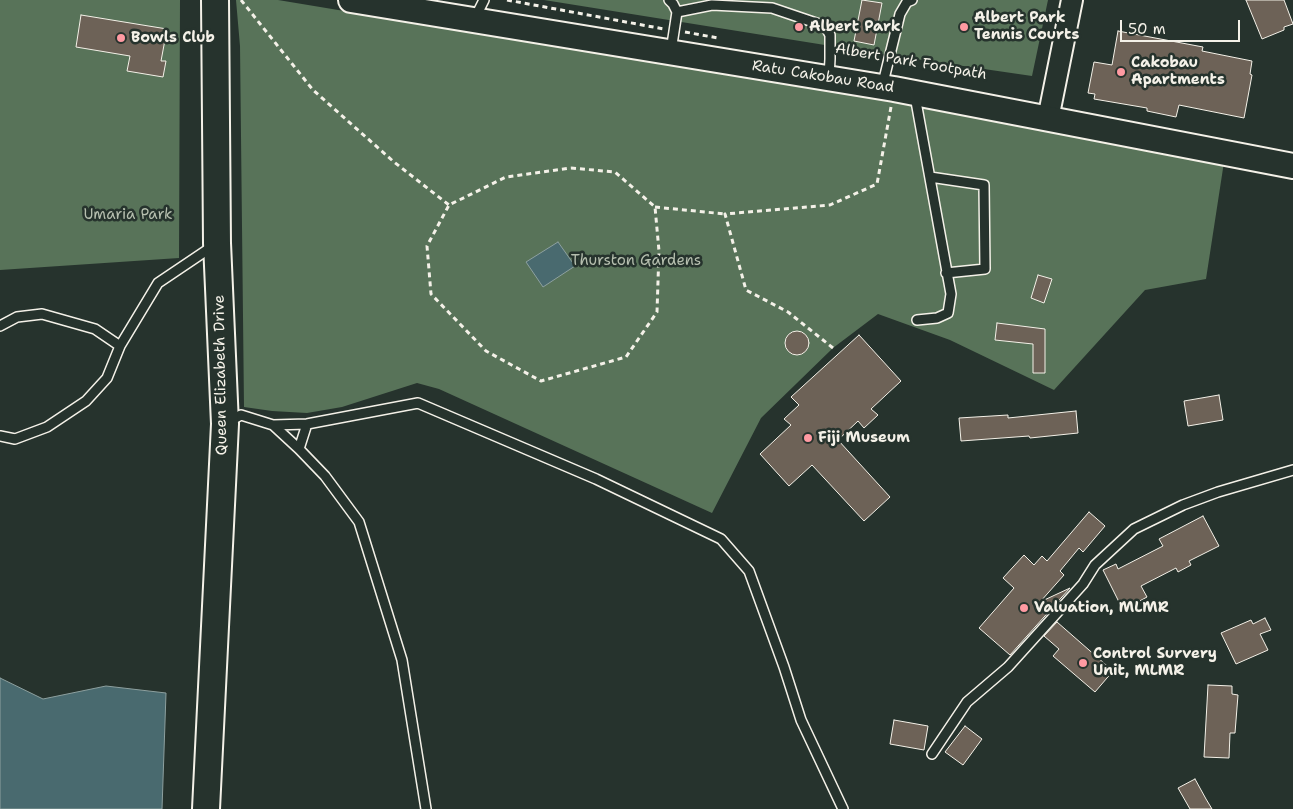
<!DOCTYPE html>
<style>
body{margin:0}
#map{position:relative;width:1293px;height:809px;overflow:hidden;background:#26332d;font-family:"Shantell Sans",sans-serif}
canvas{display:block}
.scale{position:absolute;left:1120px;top:20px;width:120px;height:22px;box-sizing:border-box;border:2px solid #f4f1e8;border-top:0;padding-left:6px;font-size:15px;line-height:18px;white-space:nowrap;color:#f4f1e8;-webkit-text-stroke:4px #26332d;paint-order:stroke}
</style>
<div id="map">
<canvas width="1293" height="809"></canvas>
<div class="scale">50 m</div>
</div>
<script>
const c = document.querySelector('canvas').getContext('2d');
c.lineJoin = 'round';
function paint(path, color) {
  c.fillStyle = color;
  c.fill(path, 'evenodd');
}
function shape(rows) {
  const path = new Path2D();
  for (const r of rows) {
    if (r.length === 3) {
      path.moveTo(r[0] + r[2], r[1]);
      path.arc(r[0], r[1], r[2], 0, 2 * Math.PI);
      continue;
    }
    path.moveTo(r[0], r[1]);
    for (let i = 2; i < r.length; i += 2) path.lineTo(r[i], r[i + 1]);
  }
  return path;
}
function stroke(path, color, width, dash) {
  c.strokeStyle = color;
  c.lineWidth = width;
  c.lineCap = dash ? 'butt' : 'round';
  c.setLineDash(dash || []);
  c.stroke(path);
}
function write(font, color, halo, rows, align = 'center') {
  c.font = font + ' "Shantell Sans",sans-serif';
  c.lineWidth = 5;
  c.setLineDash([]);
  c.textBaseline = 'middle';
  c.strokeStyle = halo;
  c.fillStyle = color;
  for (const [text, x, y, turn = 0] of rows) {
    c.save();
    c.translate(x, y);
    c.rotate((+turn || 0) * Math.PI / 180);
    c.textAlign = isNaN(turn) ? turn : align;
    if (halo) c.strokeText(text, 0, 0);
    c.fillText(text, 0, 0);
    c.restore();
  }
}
paint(shape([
 [0,0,180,0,179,258,0,270],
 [236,0,278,0,892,102,1224,162,1206,279,1145,290,1054,390,950,340,878,314,833,348,761,418,712,513,439,389,417,383,342,407,307,413,272,411,244,407,240,46],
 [544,0,1048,0,1032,76,881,54]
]), '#587359');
const water = shape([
 [558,242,575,266,543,287,526,262,558,242],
 [0,678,43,699,106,686,166,693,162,809,0,809,0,678]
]);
paint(water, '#496a6f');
stroke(water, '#8da09f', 1);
const building = shape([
 [862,0,882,3,874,45,854,41,862,0],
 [1246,0,1284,0,1293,24,1284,27,1284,30,1262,39,1246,0],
 [81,15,167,29,161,61,166,61,163,77,127,71,130,56,76,47,81,15],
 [1118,31,1203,47,1202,51,1252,61,1250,74,1252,75,1244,118,1179,105,1176,117,1147,111,1147,108,1094,99,1095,94,1088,93,1094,62,1112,65,1118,31],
 [1038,275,1052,279,1044,303,1031,298,1038,275],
 [997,323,1045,329,1045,373,1033,373,1033,344,995,340,997,323],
 [797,343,12],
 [859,335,901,381,871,409,878,415,864,428,858,421,838,440,890,497,864,521,812,465,789,486,760,454,791,425,784,419,799,405,791,397,859,335],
 [1219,395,1223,420,1188,426,1184,401,1219,395],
 [1076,411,1078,433,1030,438,1029,436,961,441,959,418,1008,415,1008,418,1076,411],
 [1089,512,1105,526,1083,552,1079,548,1060,571,1064,575,1040,602,1070,588,1010,655,979,628,1014,588,1003,578,1024,555,1034,565,1042,556,1047,561,1089,512],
 [1203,516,1219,546,1189,561,1191,565,1178,572,1176,568,1141,586,1147,597,1123,610,1103,570,1116,564,1118,569,1163,546,1159,539,1203,516],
 [1265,618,1271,630,1260,634,1268,650,1236,664,1221,633,1251,620,1253,624,1265,618],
 [1057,622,1113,671,1095,692,1053,656,1059,649,1044,636,1057,622],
 [1208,685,1232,686,1232,694,1238,695,1235,733,1230,733,1229,758,1204,757,1208,685],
 [894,720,928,726,924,750,890,744,894,720],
 [965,726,982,739,963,765,945,752,965,726],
 [1195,779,1206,799,1212,809,1190,809,1178,788,1195,779]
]);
paint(building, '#6d6257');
stroke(building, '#f4f1e8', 1);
const service = shape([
 [669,0,673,4,677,12,671,51],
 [677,12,712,5,772,8,825,26,830,35,830,59,829,77],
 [474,20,484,0],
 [882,87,900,14,907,2,912,0],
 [915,96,951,294,948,313,937,318,917,320],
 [930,177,984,185,985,269,946,273],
 [0,326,17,317,42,314,95,329,120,346],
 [228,422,241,415,273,425,307,424,418,403,596,479,721,539,749,571,784,667,801,720,843,809],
 [273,425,299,449,325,476,359,522,402,660,426,809],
 [0,436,15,439,47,427,86,401,107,378,120,346,158,283,213,246],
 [299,449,307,424],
 [932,754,967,702,1008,667,1083,584,1095,565,1134,529,1183,505,1218,492,1293,470]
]);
const tertiary = shape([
 [1048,119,1072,0]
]);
const secondary = shape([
 [351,0,894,89,1293,166]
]);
const primary = shape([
 [206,809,225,424,217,243,215,0]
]);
stroke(service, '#f4f1e8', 12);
stroke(tertiary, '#f4f1e8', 24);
stroke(secondary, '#f4f1e8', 28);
stroke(primary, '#f4f1e8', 30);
stroke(shape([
 [241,0,313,90,394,162,449,205],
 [507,0,664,29],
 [685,32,718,38],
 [571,168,615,172,655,207,659,251,657,312,626,357,541,381,486,351,431,294,427,246,449,205,506,177,571,168],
 [655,207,725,214],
 [833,348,788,312,746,290,725,214,830,205,877,184,891,107]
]), '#f4f1e8', 3, [5, 4]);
stroke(service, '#26332d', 9);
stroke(tertiary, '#26332d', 20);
stroke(secondary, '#26332d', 24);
stroke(primary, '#26332d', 26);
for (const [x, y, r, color] of [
 [799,27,5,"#ff9aa2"],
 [964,27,5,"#ff9aa2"],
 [121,38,5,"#ff9aa2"],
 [1121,72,5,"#ff9aa2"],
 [808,438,5,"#ff9aa2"],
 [1024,608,5,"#ff9aa2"],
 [1083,663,5,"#ff9aa2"]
]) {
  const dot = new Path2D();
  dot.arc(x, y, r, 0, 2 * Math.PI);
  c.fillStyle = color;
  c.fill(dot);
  stroke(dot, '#26332d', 2);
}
write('bold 15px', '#f4f1e8', '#26332d', [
 ["Albert Park",974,18],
 ["Tennis Courts",974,35],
 ["Albert Park",809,27],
 ["Bowls Club",131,38],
 ["Cakobau",1131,63],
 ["Apartments",1131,80],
 ["Fiji Museum",818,438],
 ["Valuation, MLMR",1034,608],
 ["Control Survery",1093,654],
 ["Unit, MLMR",1093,671]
], 'left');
write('15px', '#f4f1e8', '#26332d', [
 ["Albert Park Footpath",911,62,10],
 ["Ratu Cakobau Road",823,77,9],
 ["Queen Elizabeth Drive",221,375,-91]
]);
write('15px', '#b6bfaf', '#26332d', [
 ["Umaria Park",128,215],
 ["Thurston Gardens",636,261]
]);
</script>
